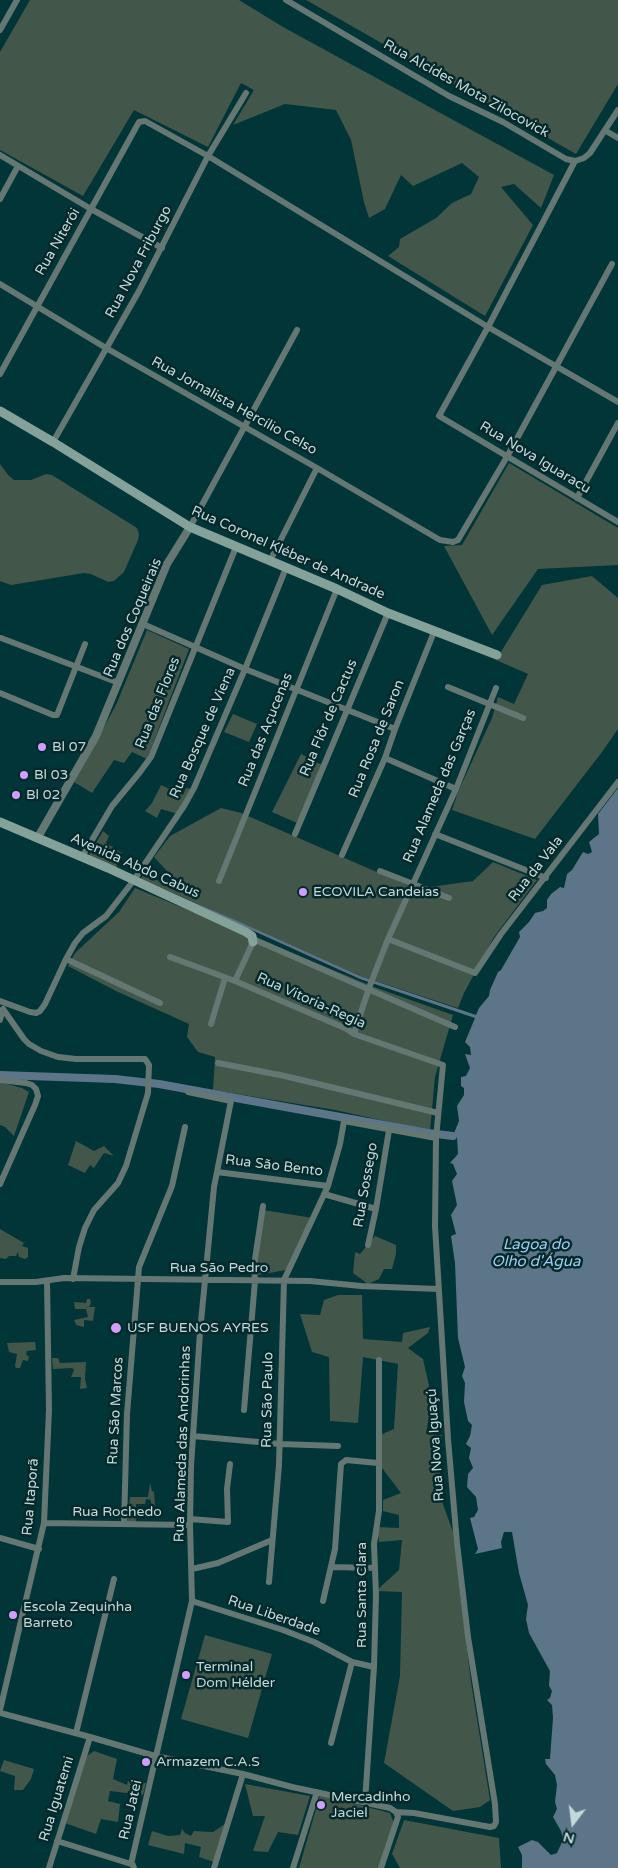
<!DOCTYPE html>
<meta charset="utf-8">
<style>
body{margin:0}
#map{position:relative;width:618px;height:1868px;overflow:hidden;background:#023537;font-family:"Varela Round",sans-serif}
canvas{display:block}
.north{position:absolute;left:548px;top:1798px;width:50px;height:50px;-webkit-text-stroke:4px #05292b;paint-order:stroke;rotate:195deg;font-size:14px;font-weight:700;line-height:20px;text-align:center;color:#c2d9da}
.north::after{content:'';display:block;margin:auto;width:18px;height:22px;background:#c2d9da;clip-path:polygon(50% 0,100% 100%,50% 72%,0 100%)}
</style>
<div id="map">
<canvas width="618" height="1868"></canvas>
<div class="north">N</div>
</div>
<script>
const c = document.querySelector('canvas').getContext('2d');
c.lineJoin = 'round';
function paint(path, color) {
  c.fillStyle = color;
  c.fill(path, 'evenodd');
}
function shape(rows) {
  const path = new Path2D();
  for (const r of rows) {
    path.moveTo(r[0], r[1]);
    for (let i = 2; i < r.length; i += 2) path.lineTo(r[i], r[i + 1]);
  }
  return path;
}
function stroke(path, color, width, dash) {
  c.strokeStyle = color;
  c.lineWidth = width;
  c.lineCap = dash ? 'butt' : 'round';
  c.setLineDash(dash || []);
  c.stroke(path);
}
function write(font, color, halo, rows, align = 'center') {
  c.font = font + ' "Varela Round",sans-serif';
  c.lineWidth = 5;
  c.setLineDash([]);
  c.textBaseline = 'middle';
  c.strokeStyle = halo;
  c.fillStyle = color;
  for (const [text, x, y, turn = 0] of rows) {
    c.save();
    c.translate(x, y);
    c.rotate((+turn || 0) * Math.PI / 180);
    c.textAlign = isNaN(turn) ? turn : align;
    if (halo) c.strokeText(text, 0, 0);
    c.fillText(text, 0, 0);
    c.restore();
  }
}
paint(shape([
 [30,0,239,0,283,27,554,175,541,208,514,184,501,187,533,225,485,316,388,256,399,247,400,239,436,218,452,203,471,194,479,177,462,163,413,186,401,175,385,209,369,218,364,202,351,140,336,110,285,104,233,125,254,90,241,83,208,147,134,110,83,196,0,150,0,52],
 [306,0,618,0,618,84,576,154],
 [509,463,618,528,618,565,538,569,492,635,444,546,462,545],
 [0,464,9,476,14,480,31,480,46,474,52,475,137,528,139,534,138,540,124,572,114,581,108,582,91,574,84,573,11,585,0,581],
 [592,576,618,598,618,729,602,752,535,839,452,810,458,792,492,718,498,697,514,704,528,674,496,660,542,585],
 [147,630,189,649,147,759,132,752,124,763,114,760,92,793,74,782,116,705],
 [233,714,257,724,249,742,224,732],
 [301,754,322,765,297,823,272,812],
 [161,785,183,795,186,788,192,789,178,814,161,809,157,818,145,811,152,803],
 [221,808,241,813,416,889,473,881,493,862,537,880,494,937,464,993,458,1008,360,976,141,879,143,874,177,889,177,882,154,857,170,836],
 [103,831,109,836,106,843,122,853,116,869,88,857],
 [135,888,374,987,453,1015,435,1077,430,1131,335,1110,213,1090,215,1057,198,1052,187,1037,189,1024,116,991,68,966,75,953,119,912],
 [0,1082,22,1088,29,1092,14,1136,5,1127,0,1125],
 [76,1141,94,1151,104,1146,114,1156,104,1153,94,1168,90,1165,85,1173,68,1165],
 [263,1210,313,1218,286,1270,258,1275,256,1268],
 [0,1229,24,1243,22,1246,28,1248,28,1257,25,1259,19,1257,18,1252,16,1256,9,1256,6,1259,0,1258],
 [375,1236,396,1245,396,1254,392,1269,384,1269,379,1279,368,1284,353,1273,355,1252,360,1254],
 [338,1295,362,1295,363,1339,402,1342,403,1333,430,1327,428,1333,408,1348,423,1359,432,1399,426,1434,442,1435,439,1493,453,1532,471,1682,490,1800,480,1807,453,1811,384,1763,400,1676,402,1592,376,1591,399,1570,402,1540,379,1542,377,1527,399,1528,399,1515,383,1511,383,1500,401,1493,382,1468,382,1434,394,1429,398,1364,363,1357,358,1423,330,1421,329,1357,312,1352,300,1314,320,1315,324,1300],
 [87,1299,90,1299,91,1303,89,1307,95,1307,93,1321,84,1320,84,1327,76,1325,74,1320,88,1317,86,1309,75,1309,74,1302,86,1303],
 [35,1342,36,1350,27,1351,26,1355,29,1356,28,1361,23,1360,20,1368,16,1368,15,1366,17,1354,9,1352,7,1343],
 [52,1358,58,1358,60,1363,86,1362,85,1379,87,1388,80,1389,81,1377,71,1377,74,1370,72,1368,53,1369],
 [150,1483,152,1491,154,1492,155,1506,151,1504,151,1500,146,1499,145,1504,136,1504,136,1523,127,1522,130,1497,148,1497],
 [205,1635,272,1654,248,1738,181,1719],
 [94,1751,117,1759,113,1779,127,1785,128,1781,146,1783,143,1795,110,1791,108,1801,120,1804,118,1822,101,1819,96,1834,65,1823,87,1756],
 [4,1760,34,1769,31,1779,23,1790,14,1790,15,1776,0,1771],
 [245,1784,310,1796,298,1835,278,1832,268,1852,253,1851,265,1816,253,1816],
 [320,1795,390,1813,395,1826,380,1868,299,1868],
 [404,1820,499,1838,501,1868,400,1868,392,1854],
 [228,1822,214,1862,199,1857,201,1847,185,1843,184,1854,148,1845,152,1831,168,1836,180,1835,182,1829,185,1833,191,1836,194,1831,213,1832]
]), '#42564a');
paint(shape([
 [618,788,618,1868,522,1868,522,1855,518,1847,532,1840,538,1842,551,1855,557,1853,563,1840,561,1831,553,1817,557,1809,555,1802,557,1785,555,1775,546,1764,545,1759,550,1759,553,1718,552,1705,547,1700,550,1698,552,1691,549,1686,550,1671,529,1633,526,1619,528,1605,519,1573,512,1532,504,1532,501,1542,502,1548,475,1554,478,1549,470,1518,474,1517,478,1510,476,1497,467,1487,468,1474,473,1468,469,1458,471,1448,466,1444,470,1436,472,1425,468,1421,464,1402,465,1383,462,1376,465,1367,458,1338,455,1263,451,1236,456,1234,451,1215,457,1205,452,1181,457,1174,453,1164,450,1163,458,1154,457,1137,454,1133,459,1121,457,1106,464,1095,464,1088,461,1086,461,1077,466,1076,470,1068,465,1054,471,1055,470,1047,465,1042,475,1018,360,979,143,881,233,919,360,976,476,1015,479,1008,489,996,490,990,498,972,501,970,520,937,519,932,529,922,535,913,543,911,547,908,547,900,551,894,560,887,564,888,567,874,572,870,583,852,588,854,592,852,589,842,599,834,598,814]
]), '#5d7589');
stroke(shape([
 [0,1075,115,1079,159,1084,428,1133,453,1136]
]), '#5d7589', 8);
stroke(shape([
 [286,0,449,96,503,122,566,159,575,161,584,158,590,153,618,110],
 [0,30,17,0],
 [606,131,618,138],
 [0,155,91,209,162,248],
 [575,161,488,327,439,416,618,522],
 [0,199,18,166],
 [0,284,106,348,317,468,440,540,453,542,458,540,508,455,612,264],
 [0,374,139,122,145,121,208,156,488,327,618,402],
 [53,442,139,291,208,156,246,93],
 [577,498,618,423],
 [190,527,297,330],
 [270,561,317,468],
 [143,624,245,669,395,729],
 [1,638,119,683],
 [448,687,523,718],
 [0,693,53,715,57,715,85,644],
 [385,758,456,789],
 [295,834,388,613],
 [435,834,546,878],
 [342,855,385,758,395,729,434,632],
 [82,857,112,806,140,772,151,757,236,547],
 [380,871,449,898],
 [219,881,337,589],
 [253,939,455,1027],
 [388,939,475,973,501,934,618,782],
 [170,957,235,981,347,1029,354,1034,443,1065,436,1138,435,1226,448,1439,457,1543,468,1637,495,1804,496,1822,494,1826,490,1827,414,1813,396,1812],
 [66,959,160,1003],
 [235,981,253,942],
 [0,1001,30,1012,36,1013,40,1011,45,1004,66,959,75,943,83,933,106,916,134,880,184,806,194,788,245,669,286,568],
 [3,1009,24,1039,29,1044,41,1051,58,1057,76,1059,145,1059,149,1065,148,1093,126,1166,118,1183,94,1210,85,1228,79,1247,73,1279],
 [0,1020,3,1009],
 [211,1024,225,978],
 [354,1034,369,988,388,939,456,789,496,688],
 [218,1063,285,1076,438,1113],
 [0,1080,26,1083,32,1085,36,1089,38,1096,35,1105,0,1184],
 [217,1172,328,1186],
 [324,1194,376,1209],
 [368,1245,376,1209,389,1130],
 [0,1282,36,1282,64,1278,310,1281,361,1286,438,1289],
 [244,1410,255,1281,254,1266,263,1206],
 [193,1436,280,1444,338,1446],
 [190,1519,228,1522,227,1489,230,1464],
 [44,1523,190,1525],
 [124,1524,127,1414,139,1267,172,1186,185,1127],
 [0,1538,39,1549],
 [331,1567,375,1568],
 [192,1569,218,1563,272,1540],
 [269,1582,279,1465,284,1280,328,1186,340,1144,344,1121,436,1138],
 [192,1601,283,1630,314,1642,352,1662,374,1667],
 [323,1601,335,1549,341,1464,346,1460,378,1463],
 [0,1710,44,1523,49,1410,47,1281],
 [0,1713,90,1737,155,1756,243,1774,292,1787,390,1808,396,1812,398,1817,381,1868],
 [76,1733,114,1579],
 [331,1743,352,1662],
 [365,1802,374,1667,376,1595,374,1544,379,1511,379,1360],
 [57,1841,131,1864],
 [49,1868,90,1737],
 [134,1868,133,1865,131,1864,192,1601,190,1525,191,1466,200,1332,214,1187,231,1101,188,1092],
 [214,1868,243,1774],
 [293,1868,317,1792]
]), '#657773', 6);
stroke(shape([
 [38,837,96,736,167,564,190,527]
]), '#657773', 8);
stroke(shape([
 [0,411,53,442,190,527,337,589,388,613,497,655],
 [0,822,108,868,246,932,252,936,253,942]
]), '#84a19a', 9);
for (const [x, y, r, color] of [
 [42,747,5,"#d19dfe"],
 [24,775,5,"#d19dfe"],
 [16,795,5,"#d19dfe"],
 [303,892,5,"#d19dfe"],
 [116,1328,6,"#d19dfe"],
 [13,1615,5,"#d19dfe"],
 [186,1675,5,"#d19dfe"],
 [146,1762,5,"#d19dfe"],
 [321,1805,5,"#d19dfe"]
]) {
  const dot = new Path2D();
  dot.arc(x, y, r, 0, 2 * Math.PI);
  c.fillStyle = color;
  c.fill(dot);
  stroke(dot, '#05292b', 2);
}
write('14px', '#c2d9da', '#05292b', [
 ["Rua Alcídes Mota Zilocovick",466,89,29],
 ["Rua Niterói",58,242,-60],
 ["Rua Nova Friburgo",139,262,-62],
 ["Rua Jornalista Hercílio Celso",234,406,29],
 ["Rua Nova Iguaracu",535,458,31],
 ["Rua Coronel Kléber de Andrade",288,553,24],
 ["Rua dos Coqueirais",133,618,-67],
 ["Rua das Flores",158,703,-68],
 ["Rua Flôr de Cactus",329,718,-67],
 ["Rua das Açucenas",266,730,-68],
 ["Rua Bosque de Viena",203,733,-66],
 ["Rua Rosa de Saron",377,739,-68],
 ["Rua Alameda das Garças",440,786,-67],
 ["Avenida Abdo Cabus",135,866,24],
 ["Rua da Vala",536,869,-52],
 ["Rua Vitoria-Regia",311,1001,24],
 ["Rua São Bento",274,1166,7],
 ["Rua Sossego",366,1185,-80],
 ["Rua São Pedro",219,1268],
 ["Rua São Paulo",268,1400,-89],
 ["Rua São Marcos",116,1411,-87],
 ["Rua Alameda das Andorinhas",183,1444,-88],
 ["Rua Nova Iguaçú",436,1445,-94],
 ["Rua Itaporã",31,1497,-85],
 ["Rua Rochedo",117,1512],
 ["Rua Santa Clara",362,1595,-90],
 ["Rua Liberdade",274,1616,19],
 ["Rua Iguatemi",57,1799,-73],
 ["Rua Jatei",131,1810,-77]
]);
write('14px', '#c2d9da', '#05292b', [
 ["Bl 07",52,747],
 ["Bl 03",34,775],
 ["Bl 02",26,795],
 ["ECOVILA Candeias",313,892],
 ["USF BUENOS AYRES",127,1328],
 ["Escola Zequinha",23,1607],
 ["Barreto",23,1623],
 ["Terminal",196,1667],
 ["Dom Hélder",196,1683],
 ["Armazem C.A.S",156,1762],
 ["Mercadinho",331,1797],
 ["Jaciel",331,1813]
], 'left');
write('italic 15px', '#9fcdf2', '#05292b', [
 ["Lagoa do",536,1245],
 ["Olho d'Água",536,1262]
]);
</script>
